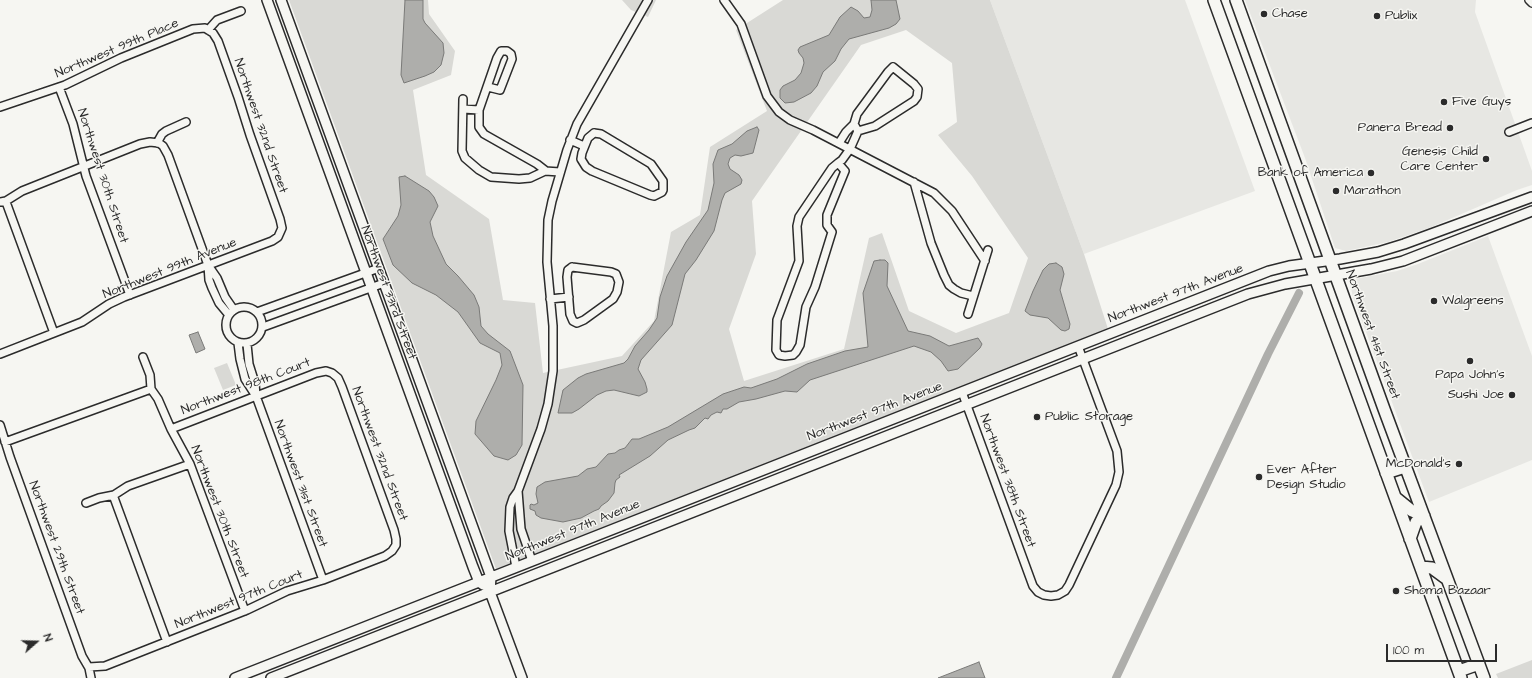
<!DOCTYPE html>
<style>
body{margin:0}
#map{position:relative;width:1532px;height:678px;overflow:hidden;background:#f6f6f2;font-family:"Architects Daughter",sans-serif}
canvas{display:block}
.north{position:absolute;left:16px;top:622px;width:40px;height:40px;-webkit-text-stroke:3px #f6f6f2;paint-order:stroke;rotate:70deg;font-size:11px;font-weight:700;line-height:16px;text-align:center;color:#2b2b2b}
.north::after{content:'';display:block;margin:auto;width:14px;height:18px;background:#2b2b2b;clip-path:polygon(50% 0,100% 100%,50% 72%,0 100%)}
.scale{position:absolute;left:1386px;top:644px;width:111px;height:18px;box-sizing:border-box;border:2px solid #2b2b2b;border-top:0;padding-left:5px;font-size:12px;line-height:14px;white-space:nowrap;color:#2b2b2b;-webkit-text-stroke:3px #f6f6f2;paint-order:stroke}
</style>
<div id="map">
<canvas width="1532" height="678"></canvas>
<div class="north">N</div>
<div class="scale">100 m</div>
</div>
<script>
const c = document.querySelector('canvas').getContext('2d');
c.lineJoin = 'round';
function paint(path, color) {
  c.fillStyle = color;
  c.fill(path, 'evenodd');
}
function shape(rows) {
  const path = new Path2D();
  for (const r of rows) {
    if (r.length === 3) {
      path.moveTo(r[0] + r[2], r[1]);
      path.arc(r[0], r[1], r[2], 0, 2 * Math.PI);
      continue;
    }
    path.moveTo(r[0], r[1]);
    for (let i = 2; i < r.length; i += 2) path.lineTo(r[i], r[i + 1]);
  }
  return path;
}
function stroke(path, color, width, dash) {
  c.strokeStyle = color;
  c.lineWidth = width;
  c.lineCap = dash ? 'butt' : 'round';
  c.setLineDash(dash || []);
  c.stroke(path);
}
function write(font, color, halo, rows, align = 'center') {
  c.font = font + ' "Architects Daughter",sans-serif';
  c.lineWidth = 3;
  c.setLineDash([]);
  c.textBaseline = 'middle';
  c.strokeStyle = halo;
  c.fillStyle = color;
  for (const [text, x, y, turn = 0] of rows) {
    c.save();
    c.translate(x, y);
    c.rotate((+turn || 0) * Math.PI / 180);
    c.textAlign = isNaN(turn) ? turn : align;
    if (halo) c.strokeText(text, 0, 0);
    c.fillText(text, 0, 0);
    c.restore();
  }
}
paint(shape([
 [990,0,1185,0,1255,191,1084,254],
 [1245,0,1476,0,1475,12,1532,171,1532,185,1517,190,1429,228,1388,242,1346,251,1335,248,1305,158],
 [1488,236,1532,356,1532,460,1429,502,1353,297,1350,284,1351,281,1355,279,1397,271,1418,264]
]), '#e7e7e3');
paint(shape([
 [289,0,428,0,429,14,455,51,451,75,413,90,426,175,489,219,503,300,535,303,543,373,622,356,654,321,671,232,700,215,710,147,767,111,736,30,783,0,990,0,1084,254,1108,329,496,569],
 [906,30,952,63,957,122,938,135,972,176,1028,258,1009,313,956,333,909,311,882,233,869,238,844,349,744,381,729,329,756,254,752,201,861,45],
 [622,0,656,0,648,17,631,10],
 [227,363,236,385,223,390,214,368],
 [1532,660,1532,678,1498,678,1496,674]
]), '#d9d9d5');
const water = shape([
 [405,0,423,0,423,19,425,23,443,43,444,53,441,65,434,72,425,76,404,83,401,75,405,0],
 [871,0,896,0,900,19,896,24,889,28,849,39,841,49,835,61,823,72,817,86,811,93,794,102,785,103,780,98,780,90,783,86,795,80,801,73,804,63,803,58,799,53,798,50,800,47,829,35,840,17,851,7,858,11,864,18,870,17,872,10,871,0],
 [757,127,759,130,753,153,741,156,735,155,730,158,728,164,730,169,739,175,742,180,741,184,725,193,722,200,714,231,696,260,685,274,672,325,641,360,638,369,645,382,647,389,647,392,639,396,614,390,606,391,597,395,579,409,572,413,558,413,563,390,578,378,586,374,624,363,628,359,635,346,649,330,657,318,660,297,667,276,686,242,708,210,714,183,713,164,718,150,732,144,747,131,757,127],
 [405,176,429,191,434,197,438,206,430,222,433,236,446,264,458,276,474,295,479,307,481,326,488,334,510,351,523,385,522,445,516,455,508,460,494,456,475,434,476,421,496,380,502,365,500,353,480,343,458,312,436,295,412,283,393,265,383,239,398,216,401,205,399,177,405,176],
 [880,260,885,260,888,263,887,286,908,331,930,336,949,346,978,338,982,344,980,348,958,369,948,371,941,361,931,352,914,346,810,380,797,392,785,391,756,399,739,402,727,409,723,409,721,413,717,412,711,415,708,419,705,418,695,428,689,430,668,440,650,456,619,475,620,477,616,480,615,483,614,493,608,501,601,506,599,509,594,511,581,518,563,522,541,518,536,515,535,511,530,509,530,505,531,504,534,505,538,503,536,494,537,487,545,482,578,476,587,469,596,467,608,454,615,453,619,450,625,448,632,439,639,439,668,427,723,394,744,387,751,388,777,379,807,364,845,351,868,347,863,293,874,261,880,260],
 [1056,263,1062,267,1064,274,1060,290,1070,324,1069,329,1065,331,1061,330,1048,318,1030,315,1025,311,1033,291,1043,270,1049,264,1056,263],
 [198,332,205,349,196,353,189,335,198,332],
 [979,662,985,678,938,678,979,662]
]);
paint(water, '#aeaeab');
stroke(water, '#7a7a78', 1);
stroke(shape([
 [1116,678,1268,354,1299,293]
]), '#aeaeab', 8);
const minor = shape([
 [724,0,741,24,767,96,779,112,790,120,813,130,934,193,952,211,985,261],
 [1529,0,1532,3],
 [208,30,217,20,241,11],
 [893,67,914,84,918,89,917,97,914,101,875,126,858,131,854,124,857,114,888,72,893,67],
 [59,87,73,124,86,176,130,295],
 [488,87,500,90,512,59,511,54,507,51,501,51,497,58,479,110,479,127,484,134,537,164,546,171],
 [463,99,462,151,465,158,479,170,491,177,519,179,530,178,545,171,560,172],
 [0,107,65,85,121,58,193,29,205,28,213,33,218,41,238,97,250,135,280,219,282,228,278,237,272,241,124,297,109,304,82,322,0,354],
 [463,109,479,110],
 [1509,132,1532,123],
 [594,133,601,134,651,164,663,181,663,190,662,192,654,196,650,195,592,171,586,167,581,159,582,153,588,138,594,133],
 [570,140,584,146],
 [157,143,162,134,166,131,186,122],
 [839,143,846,132,854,124],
 [838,163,845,171,827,215,827,225,832,232,815,287,806,307,800,345,796,352,793,355,785,356,779,355,776,350,777,320,799,261,797,226,799,217,832,168,838,163,842,160,850,149,858,131],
 [914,182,931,243,944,275,949,285,954,289,961,293,973,296],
 [0,202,6,201,22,191,140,144,150,142,159,143,163,146,168,155,208,265,217,278,225,297,234,310],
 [6,202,54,333],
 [208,265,209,280,212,288,219,303,229,315],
 [572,267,611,272,616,274,619,282,617,292,613,299,584,320,577,323,573,321,570,314,567,277,568,270,572,267],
 [550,299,569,297],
 [244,325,18],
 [257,312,379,268],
 [968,314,988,250],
 [263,327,384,283],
 [238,343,240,359,245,379,256,396,323,580],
 [247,344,249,364,255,383,256,396],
 [143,357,150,375,151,389,158,399,171,429,190,464,245,611],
 [962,392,1033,586,1038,592,1044,595,1051,596,1058,595,1065,591,1069,585,1116,485,1119,472,1117,451,1078,346],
 [0,425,10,457,82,656,89,668,91,678],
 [5,442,151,389],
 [518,491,521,529,532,561],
 [113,495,167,642],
 [86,503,99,498,114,495,128,486,190,464],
 [516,567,509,531,510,507,513,498,518,491,541,429,548,404,553,371,553,326,547,262,548,220,552,201,567,150,577,124,648,0],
 [89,667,105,666,247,610,287,591,323,580,385,556,392,551,396,545,396,539,394,530,342,387,338,378,332,373,326,371,316,373,171,429]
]);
const tertiary = shape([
 [267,0,473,567,479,582,483,585],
 [281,0,491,577,490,592,522,678],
 [235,678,1269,271,1289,266,1340,259,1378,252,1404,244,1532,197],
 [271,678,1248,294,1285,284,1371,269,1403,261,1532,211]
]);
const primary = shape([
 [1214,0,1461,678],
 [1236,0,1384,409,1484,678],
 [1386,473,1405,467],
 [1396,498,1412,511,1424,516],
 [1410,539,1416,522,1424,516],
 [1421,567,1432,568,1447,579],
 [1459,671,1479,664]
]);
stroke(minor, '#2b2b2b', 10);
stroke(tertiary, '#2b2b2b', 12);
stroke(primary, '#2b2b2b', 14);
stroke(minor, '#f6f6f2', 7);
stroke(tertiary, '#f6f6f2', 9);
stroke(primary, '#f6f6f2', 11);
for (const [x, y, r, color] of [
 [1264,14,4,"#2b2b2b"],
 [1377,16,4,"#2b2b2b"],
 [1444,102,4,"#2b2b2b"],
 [1450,128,4,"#2b2b2b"],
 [1486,159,4,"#2b2b2b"],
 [1371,173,4,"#2b2b2b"],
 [1336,191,4,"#2b2b2b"],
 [1434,301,4,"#2b2b2b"],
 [1470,361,4,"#2b2b2b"],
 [1512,395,4,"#2b2b2b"],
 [1037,417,4,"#2b2b2b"],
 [1459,464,4,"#2b2b2b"],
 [1259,477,4,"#2b2b2b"],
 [1396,591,4,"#2b2b2b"]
]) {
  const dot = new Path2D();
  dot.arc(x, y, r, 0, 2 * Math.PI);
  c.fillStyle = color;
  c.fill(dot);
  stroke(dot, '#f6f6f2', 1.5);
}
write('13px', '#2b2b2b', '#f6f6f2', [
 ["Chase",1272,14],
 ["Publix",1385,16],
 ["Five Guys",1452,102],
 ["Panera Bread",1442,128,"right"],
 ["Genesis Child",1478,152,"right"],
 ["Care Center",1478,167,"right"],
 ["Bank of America",1363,173,"right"],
 ["Marathon",1344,191],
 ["Walgreens",1442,301],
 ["Papa John's",1470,375,"center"],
 ["Sushi Joe",1504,395,"right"],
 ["Public Storage",1045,417],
 ["McDonald's",1451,464,"right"],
 ["Ever After",1267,470],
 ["Design Studio",1267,485],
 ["Shoma Bazaar",1404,591]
], 'left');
write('13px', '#2b2b2b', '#f6f6f2', [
 ["Northwest 99th Place",117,49,-23],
 ["Northwest 32nd Street",260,126,71],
 ["Northwest 30th Street",102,176,72],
 ["Northwest 99th Avenue",170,269,-22],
 ["Northwest 33rd Street",388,293,70],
 ["Northwest 97th Avenue",1176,294,-21],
 ["Northwest 41st Street",1372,335,70],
 ["Northwest 98th Court",246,387,-21],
 ["Northwest 97th Avenue",875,412,-21],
 ["Northwest 32nd Street",379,454,70],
 ["Northwest 38th Street",1007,481,70],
 ["Northwest 31st Street",300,484,70],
 ["Northwest 30th Street",219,512,69],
 ["Northwest 97th Avenue",573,531,-22],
 ["Northwest 29th Street",56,548,70],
 ["Northwest 97th Court",239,600,-22]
]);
</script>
